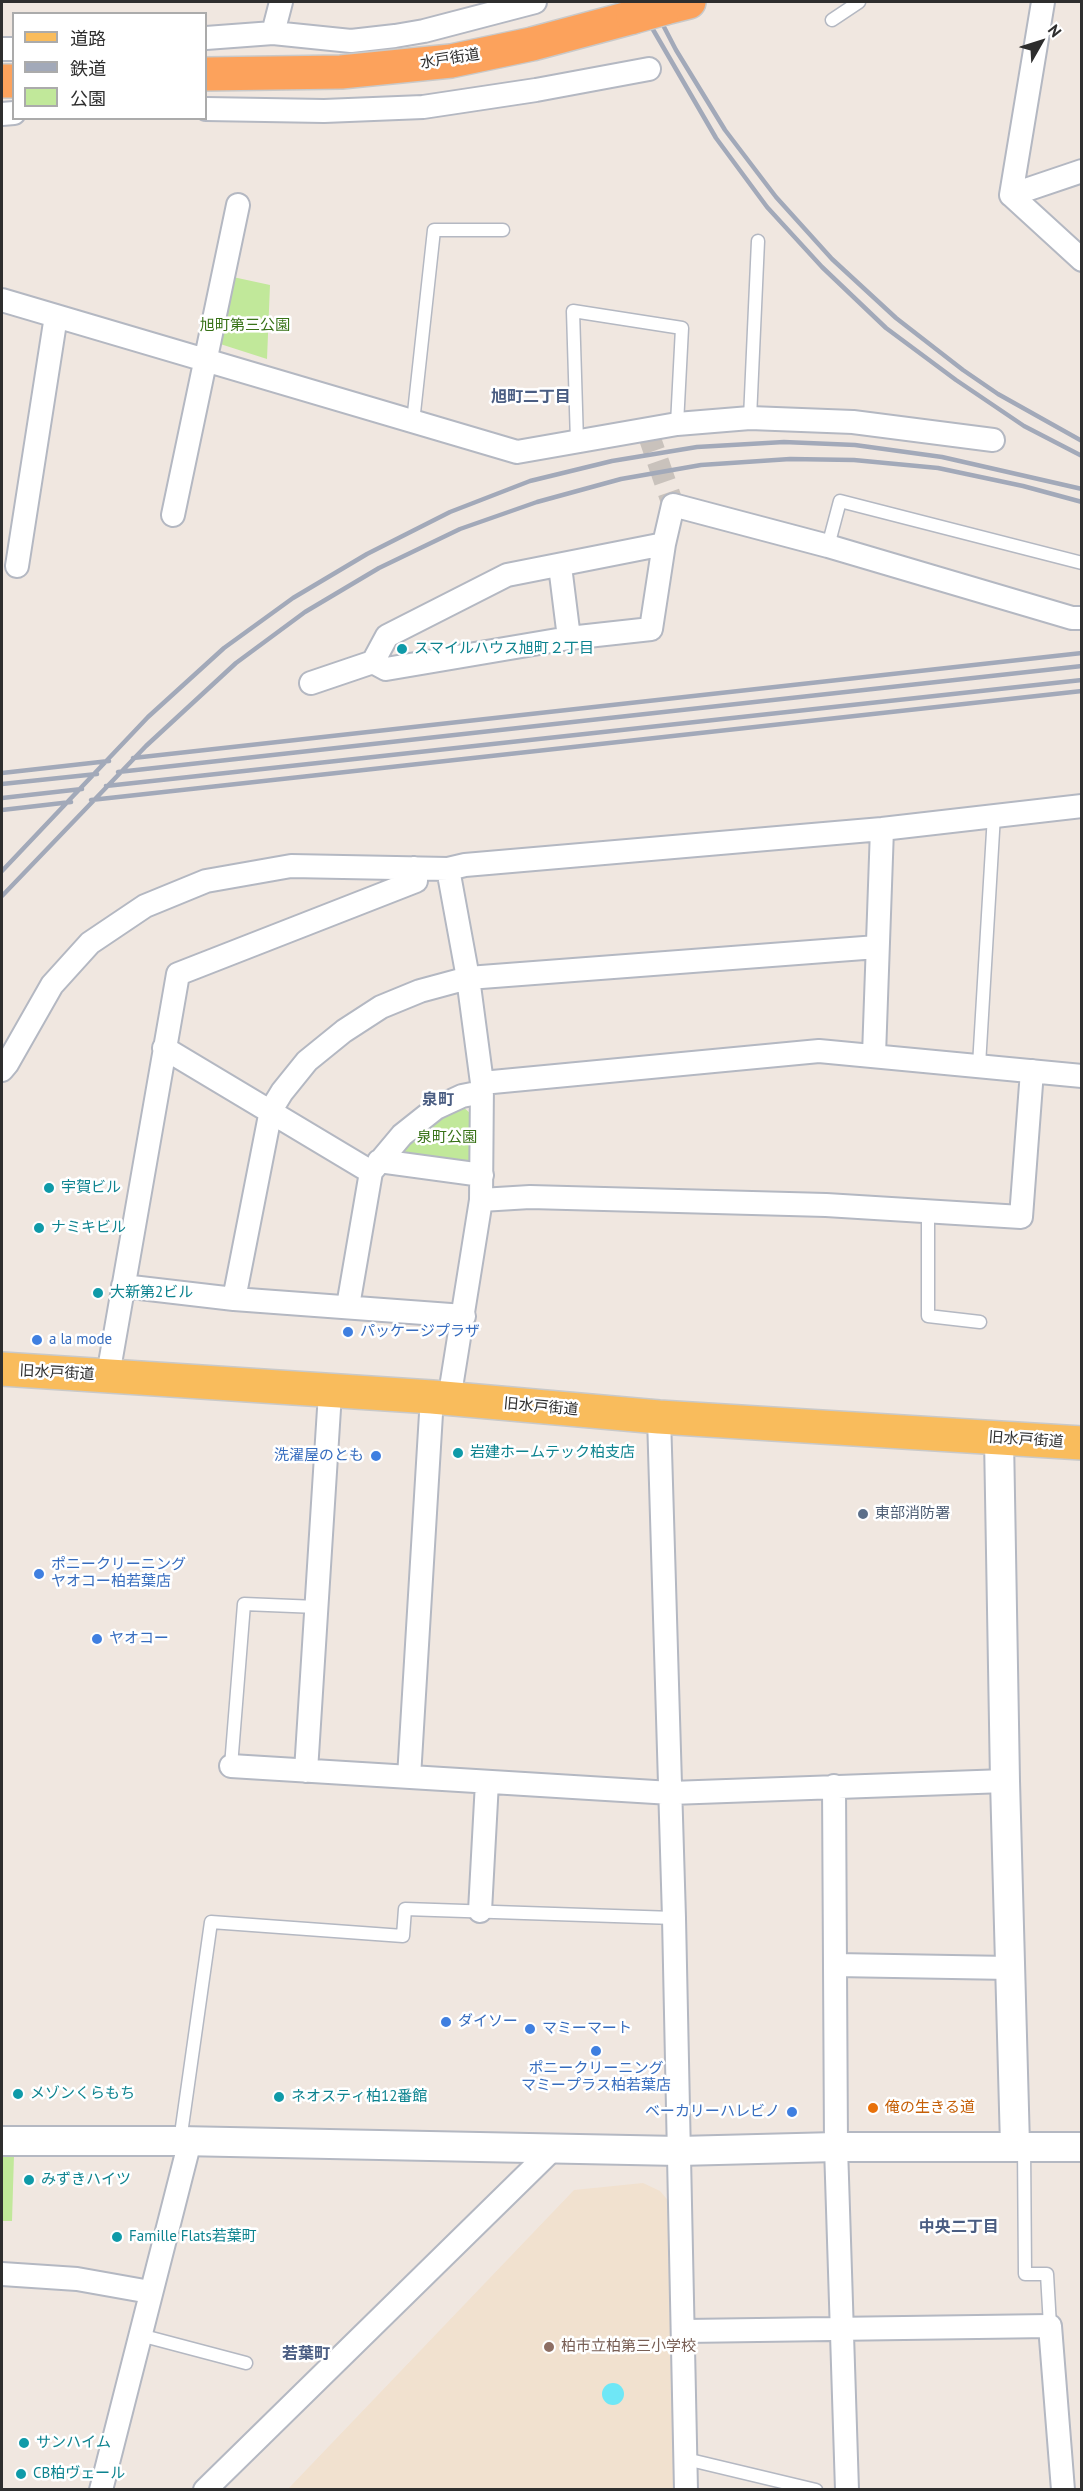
<!DOCTYPE html>
<meta charset="utf-8">
<style>
body{margin:0}
#map{position:relative;width:1083px;height:2491px;overflow:hidden;background:#f0e7e0;font-family:"PT Sans","Noto Sans JP",sans-serif}
canvas{display:block}
.frame{position:absolute;inset:0;border:3px solid #2e2e2e;pointer-events:none}
.legend{position:absolute;left:12px;top:12px;width:195px;height:108px;box-sizing:border-box;background:#fff;border:2px solid #ababab;margin:0;padding:8px 10px;list-style:none;font-size:18px;color:#2e2e2e}
.legend li{display:flex;align-items:center;gap:12px;height:30px}
.legend b{width:30px;border:2px solid #ababab}
.north{position:absolute;left:1011px;top:12px;width:60px;height:60px;-webkit-text-stroke:4px #fff;paint-order:stroke;rotate:51deg;font-size:16px;font-weight:700;line-height:24px;text-align:center;color:#2e2e2e}
.north::after{content:'';display:block;margin:auto;width:21px;height:27px;background:#2e2e2e;clip-path:polygon(50% 0,100% 100%,50% 72%,0 100%)}
</style>
<div id="map">
<canvas width="1083" height="2491"></canvas>
<div class="frame"></div>
<ul class="legend">
<li><b style="height:8px;background:#f9bc5c"></b>道路</li>
<li><b style="height:8px;background:#a2a9b9"></b>鉄道</li>
<li><b style="height:16px;background:#c1e89a"></b>公園</li>
</ul>
<div class="north">N</div>
</div>
<script>
const c = document.querySelector('canvas').getContext('2d');
c.lineJoin = 'round';
function paint(path, color) {
  c.fillStyle = color;
  c.fill(path, 'evenodd');
}
function shape(rows) {
  const path = new Path2D();
  for (const r of rows) {
    if (r.length === 3) {
      path.moveTo(r[0] + r[2], r[1]);
      path.arc(r[0], r[1], r[2], 0, 2 * Math.PI);
      continue;
    }
    path.moveTo(r[0], r[1]);
    for (let i = 2; i < r.length; i += 2) path.lineTo(r[i], r[i + 1]);
  }
  return path;
}
function stroke(path, color, width, dash) {
  c.strokeStyle = color;
  c.lineWidth = width;
  c.lineCap = dash ? 'butt' : 'round';
  c.setLineDash(dash || []);
  c.stroke(path);
}
function write(font, color, halo, rows, align = 'center') {
  c.font = font + ' "PT Sans","Noto Sans JP",sans-serif';
  c.lineWidth = 5;
  c.setLineDash([]);
  c.textBaseline = 'middle';
  c.strokeStyle = halo;
  c.fillStyle = color;
  for (const [text, x, y, turn = 0] of rows) {
    c.save();
    c.translate(x, y);
    c.rotate((+turn || 0) * Math.PI / 180);
    c.textAlign = isNaN(turn) ? turn : align;
    if (halo) c.strokeText(text, 0, 0);
    c.fillText(text, 0, 0);
    c.restore();
  }
}
paint(shape([
 [643,2183,660,2191,672,2205,675,2489,287,2490,574,2190]
]), '#f1e1cf');
paint(shape([
 [233,277,270,285,267,359,214,342],
 [460,1104,471,1114,471,1160,461,1165,403,1156,401,1147],
 [2,2155,14,2155,12,2221,2,2221]
]), '#c1e89a');
paint(shape([
 [613,2394,11]
]), '#6fe7f6');
stroke(shape([
 [647,430,673,505]
]), '#c9c2bc', 22, [22, 11]);
const service = shape([
 [832,20,859,2],
 [750,418,758,241],
 [413,422,434,230,503,230],
 [577,442,573,311,682,328,677,424],
 [828,546,840,501,1082,563],
 [979,1065,994,815],
 [928,1212,928,1316,980,1322],
 [231,1766,244,1604,317,1607],
 [180,2141,211,1922,403,1936,405,1909,674,1918],
 [1024,2146,1025,2274,1047,2274,1050,2326],
 [140,2335,246,2363],
 [686,2459,816,2490]
]);
const minor = shape([
 [1043,2,1011,195,1082,260],
 [273,33,281,2],
 [206,38,273,33,351,41,395,36,424,31,535,2],
 [2,49,14,49],
 [206,109,324,111,423,107,536,90,649,69],
 [2,114,14,113],
 [1011,195,1082,171],
 [2,300,517,452,677,424,750,418,853,422,993,440],
 [173,515,238,205],
 [17,566,56,316],
 [560,566,569,638],
 [373,662,387,636,507,575,664,544],
 [311,683,373,662,386,669,569,638,651,629,664,544,673,505,828,546,1072,618,1082,618],
 [448,869,468,978,482,1083,481,1200,449,1400],
 [164,1048,371,1172],
 [874,1055,882,829],
 [2,1070,7,1064,52,985,90,943,145,906,206,881,291,866,448,869,465,865,882,829,1082,806],
 [482,1083,819,1051,1082,1076],
 [379,1161,482,1175],
 [481,1200,530,1197,826,1205,1021,1217,1032,1071],
 [123,1286,234,1299,464,1316],
 [234,1299,271,1110,282,1092,307,1061,344,1031,381,1007,420,991,468,978,877,947],
 [348,1306,371,1172,402,1135,436,1108,462,1096,482,1092],
 [108,1375,178,974,416,881,414,868],
 [659,1417,674,1918,686,2490],
 [231,1766,671,1793,1005,1781],
 [306,1771,330,1393],
 [409,1777,432,1397],
 [834,1786,836,2147,847,2490],
 [480,1911,487,1782],
 [836,1965,1010,1968],
 [2,2274,77,2279,150,2292],
 [685,2331,1050,2326,1063,2490],
 [101,2490,190,2141],
 [205,2490,554,2148]
]);
const tertiary = shape([
 [999,1438,1005,1781,1015,2145],
 [2,2141,180,2141,679,2151,836,2147,1082,2147]
]);
const primary = shape([
 [2,1369,432,1397,659,1417,1082,1443]
]);
const trunk = shape([
 [665,8,689,2],
 [206,74,341,72,451,61,532,44,633,17],
 [2,81,14,81]
]);
stroke(service, '#b4b8c2', 15);
stroke(minor, '#b4b8c2', 26);
stroke(tertiary, '#b4b8c2', 32);
stroke(primary, '#c9c9c9', 36);
stroke(trunk, '#c9c9c9', 36);
stroke(service, '#fff', 12);
stroke(minor, '#fff', 22);
stroke(tertiary, '#fff', 28);
stroke(primary, '#f9bc5c', 33);
stroke(trunk, '#fca25c', 33);
stroke(shape([
 [637,2,716,138,767,207,822,267,886,328,956,380,1024,426,1082,456],
 [651,2,676,50,725,130,776,197,832,259,896,318,963,370,998,394,1082,441],
 [133,758,1082,653],
 [118,772,1082,666],
 [2,773,109,761],
 [2,784,97,774],
 [106,786,1082,680],
 [2,798,82,789],
 [91,800,1082,691],
 [2,810,71,802],
 [2,871,148,717,224,648,293,598,367,554,450,512,530,481,612,461,697,447,784,442,855,445,942,457,1082,489],
 [2,896,146,746,236,663,305,612,379,568,460,529,537,502,621,479,701,465,790,459,854,460,938,468,1023,486,1082,502]
]), '#a2a9b9', 4.5);
const trunkBridge = shape([
 [633,17,665,8]
]);
stroke(trunkBridge, '#c9c9c9', 36, []);
stroke(trunkBridge, '#fca25c', 33);
for (const [x, y, r, color] of [
 [402,649,6,"#0f9aa8"],
 [49,1188,6,"#0f9aa8"],
 [39,1228,6,"#0f9aa8"],
 [98,1293,6,"#0f9aa8"],
 [348,1332,6,"#3f7fe0"],
 [37,1340,6,"#3f7fe0"],
 [458,1453,6,"#0f9aa8"],
 [376,1456,6,"#3f7fe0"],
 [863,1514,6,"#5c6f8a"],
 [39,1574,6,"#3f7fe0"],
 [97,1639,6,"#3f7fe0"],
 [446,2022,6,"#3f7fe0"],
 [530,2029,6,"#3f7fe0"],
 [596,2051,6,"#3f7fe0"],
 [18,2094,6,"#0f9aa8"],
 [279,2097,6,"#0f9aa8"],
 [873,2108,6,"#e8710a"],
 [792,2112,6,"#3f7fe0"],
 [29,2180,6,"#0f9aa8"],
 [117,2237,6,"#0f9aa8"],
 [549,2347,6,"#8d6e63"],
 [24,2443,6,"#0f9aa8"],
 [21,2474,6,"#0f9aa8"]
]) {
  const dot = new Path2D();
  dot.arc(x, y, r, 0, 2 * Math.PI);
  c.fillStyle = color;
  c.fill(dot);
  stroke(dot, '#fff', 2);
}
write('15px', '#2e2e2e', '#fff', [
 ["水戸街道",450,59,-9],
 ["旧水戸街道",57,1373,3],
 ["旧水戸街道",541,1407,5],
 ["旧水戸街道",1026,1440,4]
]);
write('15px', '#387217', '#fff', [
 ["旭町第三公園",245,326],
 ["泉町公園",447,1138]
]);
write('15px', '#0d838f', '#fff', [
 ["スマイルハウス旭町２丁目",414,649],
 ["宇賀ビル",61,1188],
 ["ナミキビル",51,1228],
 ["大新第2ビル",110,1293],
 ["岩建ホームテック柏支店",470,1453],
 ["メゾンくらもち",30,2094],
 ["ネオスティ柏12番館",291,2097],
 ["みずきハイツ",41,2180],
 ["Famille Flats若葉町",129,2237],
 ["サンハイム",36,2443],
 ["CB柏ヴェール",33,2474]
], 'left');
write('15px', '#366cbe', '#fff', [
 ["パッケージプラザ",360,1332],
 ["a la mode",49,1340],
 ["洗濯屋のとも",364,1456,"right"],
 ["ポニークリーニング",51,1565],
 ["ヤオコー柏若葉店",51,1582],
 ["ヤオコー",109,1639],
 ["ダイソー",458,2022],
 ["マミーマート",542,2029],
 ["ポニークリーニング",596,2069,"center"],
 ["マミープラス柏若葉店",596,2086,"center"],
 ["ベーカリーハレビノ",780,2112,"right"]
], 'left');
write('15px', '#4e5e75', '#fff', [
 ["東部消防署",875,1514]
], 'left');
write('15px', '#c56008', '#fff', [
 ["俺の生きる道",885,2108]
], 'left');
write('15px', '#785e54', '#fff', [
 ["柏市立柏第三小学校",561,2347]
], 'left');
write('bold 16px', '#4a5d82', '#fff', [
 ["旭町二丁目",531,397],
 ["泉町",438,1100],
 ["中央二丁目",959,2227],
 ["若葉町",306,2354]
]);
</script>
